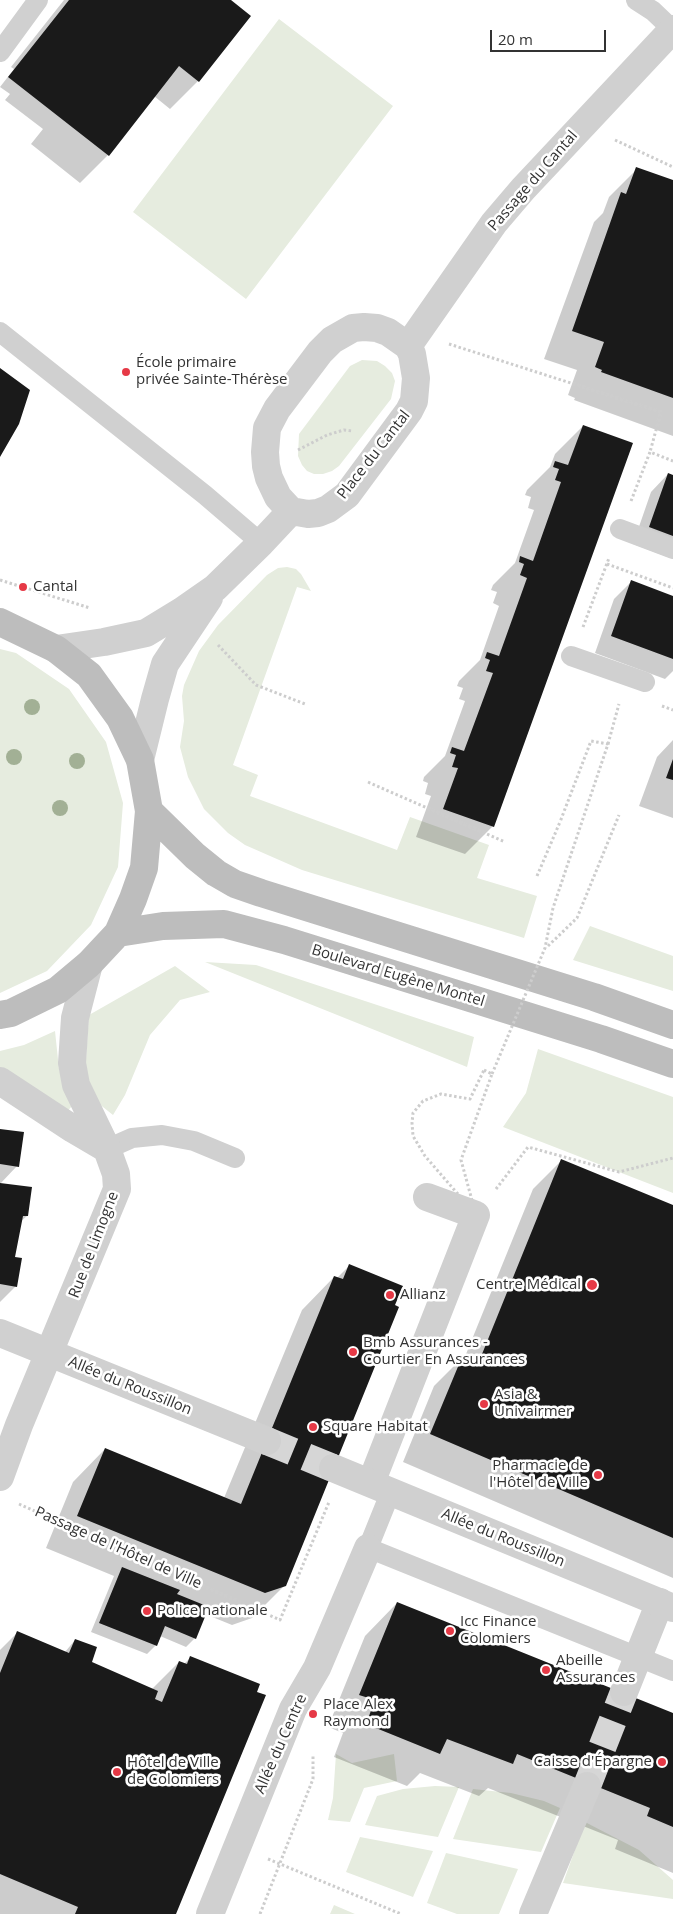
<!DOCTYPE html>
<meta charset="utf-8">
<style>
body{margin:0}
#map{position:relative;width:673px;height:1914px;overflow:hidden;background:#fff;font-family:"Open Sans",sans-serif}
canvas{display:block}
.scale{position:absolute;left:490px;top:30px;width:116px;height:22px;box-sizing:border-box;border:2px solid #333;border-top:0;padding-left:6px;font-size:15px;line-height:18px;white-space:nowrap;color:#333;-webkit-text-stroke:4px #fff;paint-order:stroke}
</style>
<div id="map">
<canvas width="673" height="1914"></canvas>
<div class="scale">20 m</div>
</div>
<script>
const c = document.querySelector('canvas').getContext('2d');
c.lineJoin = 'round';
function paint(path, color) {
  c.fillStyle = color;
  c.fill(path, 'evenodd');
}
function shape(rows) {
  const path = new Path2D();
  for (const r of rows) {
    path.moveTo(r[0], r[1]);
    for (let i = 2; i < r.length; i += 2) path.lineTo(r[i], r[i + 1]);
  }
  return path;
}
function stroke(path, color, width, dash) {
  c.strokeStyle = color;
  c.lineWidth = width;
  c.lineCap = dash ? 'butt' : 'round';
  c.setLineDash(dash || []);
  c.stroke(path);
}
function write(font, color, halo, rows, align = 'center') {
  c.font = font + ' "Open Sans",sans-serif';
  c.lineWidth = 5;
  c.setLineDash([]);
  c.textBaseline = 'middle';
  c.strokeStyle = halo;
  c.fillStyle = color;
  for (const [text, x, y, turn = 0] of rows) {
    c.save();
    c.translate(x, y);
    c.rotate((+turn || 0) * Math.PI / 180);
    c.textAlign = isNaN(turn) ? turn : align;
    if (halo) c.strokeText(text, 0, 0);
    c.fillText(text, 0, 0);
    c.restore();
  }
}
paint(shape([
 [279,19,393,106,246,299,133,212],
 [362,360,377,361,385,366,392,373,395,381,391,399,339,466,332,471,323,474,314,474,307,471,302,465,298,456,299,434,350,366],
 [287,567,296,569,301,574,311,591,297,587,233,765,258,775,250,796,397,850,410,817,489,845,477,878,537,896,524,938,302,870,245,845,228,833,204,809,188,777,180,747,184,721,182,696,184,685,199,651,218,625,267,575,278,568],
 [0,649,16,653,69,689,106,742,123,803,118,867,91,925,47,971,0,993],
 [590,926,673,956,673,991,573,960],
 [205,962,256,965,474,1037,467,1067],
 [175,966,210,992,180,1000,150,1035,125,1095,113,1115,98,1103,85,1074,89,1015],
 [55,1031,59,1069,72,1106,65,1114,28,1085,0,1067,0,1051,24,1045],
 [538,1049,673,1097,673,1193,503,1127,526,1093],
 [336,1754,352,1763,394,1754,397,1781,364,1788,350,1822,328,1820,333,1798],
 [435,1786,459,1787,438,1837,365,1825,377,1796,403,1789],
 [473,1789,511,1793,544,1801,560,1808,541,1852,453,1839],
 [585,1822,639,1850,673,1880,673,1899,563,1883],
 [360,1837,433,1851,413,1897,346,1872],
 [446,1853,518,1869,499,1914,457,1914,427,1903],
 [334,1905,355,1914,330,1914]
]), '#e6ecdf');
paint(shape([
 [64,0,229,0,243,24,198,81,170,109,154,96,108,155,80,183,31,144,43,129,5,100,10,94,0,87,14,69,11,67],
 [637,169,673,182,673,436,574,400,575,398,568,395,577,370,544,359,594,222,603,213,609,197],
 [583,426,493,826,465,854,416,837,431,796,425,794,428,783,423,781,424,777,445,756,465,701,459,699,463,688,457,686,459,681,480,660,499,606,493,603,497,592,491,590,493,585,515,563,534,510,528,508,531,497,525,495,527,490,550,467,555,454],
 [668,474,673,476,673,559,633,544,651,492],
 [631,582,673,597,673,671,665,679,595,653,614,599],
 [673,740,673,818,639,806,657,757],
 [0,1130,17,1166,0,1184],
 [561,1161,673,1206,673,1578,403,1462,434,1386,462,1358,464,1359,533,1189],
 [0,1184,27,1216,20,1222,14,1258,16,1286,0,1302],
 [349,1266,285,1585,252,1618,232,1625,205,1614,195,1638,186,1647,160,1636,156,1645,147,1654,91,1632,114,1576,46,1548,73,1482,105,1449,224,1498,302,1310,334,1277,337,1278],
 [397,1603,673,1715,673,1873,615,1849,618,1840,488,1788,479,1796,420,1773,407,1786,334,1757,343,1733,328,1727,365,1636],
 [18,1632,65,1652,75,1640,89,1663,152,1689,179,1662,184,1664,191,1657,174,1914,0,1914,0,1650]
]), '#0003');
paint(shape([
 [69,0,231,0,251,16,199,82,179,66,109,156,8,77],
 [636,167,673,180,673,398,601,372,602,370,595,367,604,342,572,331,621,192,626,194],
 [0,368,30,390,19,424,0,457],
 [583,425,633,443,494,827,443,809,458,768,452,767,456,755,450,753,452,747,464,751,493,673,486,671,490,660,485,658,487,652,499,656,527,578,520,575,524,564,519,562,520,556,533,561,561,482,555,480,559,469,553,467,555,461,568,465],
 [668,473,673,475,673,536,649,527],
 [631,580,673,596,673,659,611,636],
 [673,759,673,780,666,778],
 [0,1129,24,1132,19,1167,0,1164],
 [561,1159,673,1205,673,1538,430,1434,462,1357,478,1364],
 [0,1183,32,1187,28,1216,23,1216,15,1257,22,1258,17,1287,0,1284],
 [349,1264,403,1286,395,1305,399,1307,286,1586,265,1593,77,1516,105,1448,241,1504,334,1276,343,1279],
 [122,1567,180,1590,177,1594,209,1607,196,1639,165,1626,157,1646,99,1623],
 [397,1602,673,1713,673,1827,647,1816,650,1808,517,1754,513,1764,447,1739,440,1754,366,1724,375,1700,359,1695],
 [17,1631,69,1653,75,1639,97,1647,92,1662,158,1691,155,1699,162,1702,179,1661,187,1664,190,1656,260,1684,257,1692,266,1695,176,1914,75,1914,78,1907,0,1874,0,1673]
]), '#1a1a1a');
stroke(shape([
 [587,1786,624,1692]
]), '#d6d6d6', 28, [28, 14]);
stroke(shape([
 [267,1441,333,1468]
]), '#d6d6d6', 28, [28, 14]);
stroke(shape([
 [615,140,673,167],
 [449,344,661,412,650,452],
 [298,450,327,435,344,430,352,431],
 [631,501,650,452,673,461],
 [607,564,673,588],
 [0,580,90,608],
 [583,627,609,558],
 [218,645,256,685,305,704],
 [662,706,673,710],
 [608,744,619,704],
 [368,782,505,842],
 [537,876,560,822],
 [548,946,577,918,619,815],
 [484,1070,492,1074,461,1160,476,1215,425,1156,413,1136,412,1123,413,1113,423,1101,441,1094,470,1099,484,1070],
 [496,1189,528,1147,619,1172,673,1158],
 [19,1504,280,1620,329,1502],
 [268,1859,401,1914],
 [260,1914,313,1779,313,1756]
]), '#cdcdcd', 3, [2.5, 2.5]);
stroke(shape([
 [636,0,653,11,673,30],
 [0,52,38,0],
 [0,332,205,495,261,543],
 [620,529,673,549],
 [571,656,645,682],
 [107,1149,132,1138,162,1135,194,1141,235,1158],
 [391,1491,368,1548,673,1671]
]), '#d0d0d0', 20);
stroke(shape([
 [371,1483,476,1215,427,1197],
 [624,1692,660,1602],
 [210,1914,293,1709,317,1668,368,1548],
 [533,1914,587,1786]
]), '#d0d0d0', 28);
stroke(shape([
 [364,327,377,328,388,332,408,346,412,354,416,378,414,401,409,411,347,495,328,509,318,513,308,514,291,511,278,497,269,478,266,466,265,452,267,428,277,409,320,352,332,340,353,328,364,327],
 [408,346,494,223,523,189,673,29],
 [56,649,104,642,146,633,182,611,215,588,261,543,291,511],
 [140,760,155,699,165,664,209,598],
 [0,1081,73,1129,107,1149,76,1085,72,1063,75,1018,89,964],
 [0,1333,267,1441],
 [333,1468,673,1608],
 [0,1477,19,1425,117,1189,116,1174,107,1149]
]), '#d0d0d0', 28);
stroke(shape([
 [0,622,56,649,89,675,120,718,140,760,149,811,144,868,133,899,118,933,89,964,58,990,11,1013,0,1015],
 [149,811,195,856,216,873,235,884,261,893,594,997,673,1025],
 [118,933,163,926,224,924,284,940,601,1039,673,1064]
]), '#bdbdbd', 28);
stroke(shape([
 [492,1074,545,948,553,908,608,744,591,741,560,822]
]), '#cdcdcd', 3, [2.5, 2.5]);
c.fillStyle = '#a2b095';
for (const [x, y] of [
 [32,707],
 [14,757],
 [77,761],
 [60,808]
]) {
  c.beginPath();
  c.arc(x, y, 8, 0, 2 * Math.PI);
  c.fill();
}
for (const [x, y, r, color] of [
 [126,372,5,"#e63946"],
 [23,587,5,"#e63946"],
 [592,1285,6,"#e63946"],
 [390,1295,5,"#e63946"],
 [353,1352,5,"#e63946"],
 [484,1404,5,"#e63946"],
 [313,1427,5,"#e63946"],
 [598,1475,5,"#e63946"],
 [147,1611,5,"#e63946"],
 [450,1631,5,"#e63946"],
 [546,1670,5,"#e63946"],
 [313,1714,5,"#e63946"],
 [662,1762,5,"#e63946"],
 [117,1772,5,"#e63946"]
]) {
  const dot = new Path2D();
  dot.arc(x, y, r, 0, 2 * Math.PI);
  c.fillStyle = color;
  c.fill(dot);
  stroke(dot, '#fff', 2);
}
write('15px', '#333', '#fff', [
 ["Passage du Cantal",533,181,-49],
 ["Place du Cantal",374,455,-52],
 ["Boulevard Eugène Montel",398,976,17],
 ["Rue de Limogne",94,1245,-69],
 ["Allée du Roussillon",130,1386,22],
 ["Allée du Roussillon",503,1538,22],
 ["Passage de l'Hôtel de Ville",118,1548,24],
 ["Allée du Centre",281,1744,-66]
]);
write('15px', '#333', '#fff', [
 ["École primaire",136,363],
 ["privée Sainte-Thérèse",136,380],
 ["Cantal",33,587],
 ["Centre Médical",581,1285,"right"],
 ["Allianz",400,1295],
 ["Bmb Assurances -",363,1343],
 ["Courtier En Assurances",363,1360],
 ["Asia &",494,1395],
 ["Univairmer",494,1412],
 ["Square Habitat",323,1427],
 ["Pharmacie de",588,1466,"right"],
 ["l'Hôtel de Ville",588,1483,"right"],
 ["Police nationale",157,1611],
 ["Icc Finance",460,1622],
 ["Colomiers",460,1639],
 ["Abeille",556,1661],
 ["Assurances",556,1678],
 ["Place Alex",323,1705],
 ["Raymond",323,1722],
 ["Caisse d'Épargne",652,1762,"right"],
 ["Hôtel de Ville",127,1763],
 ["de Colomiers",127,1780]
], 'left');
</script>
